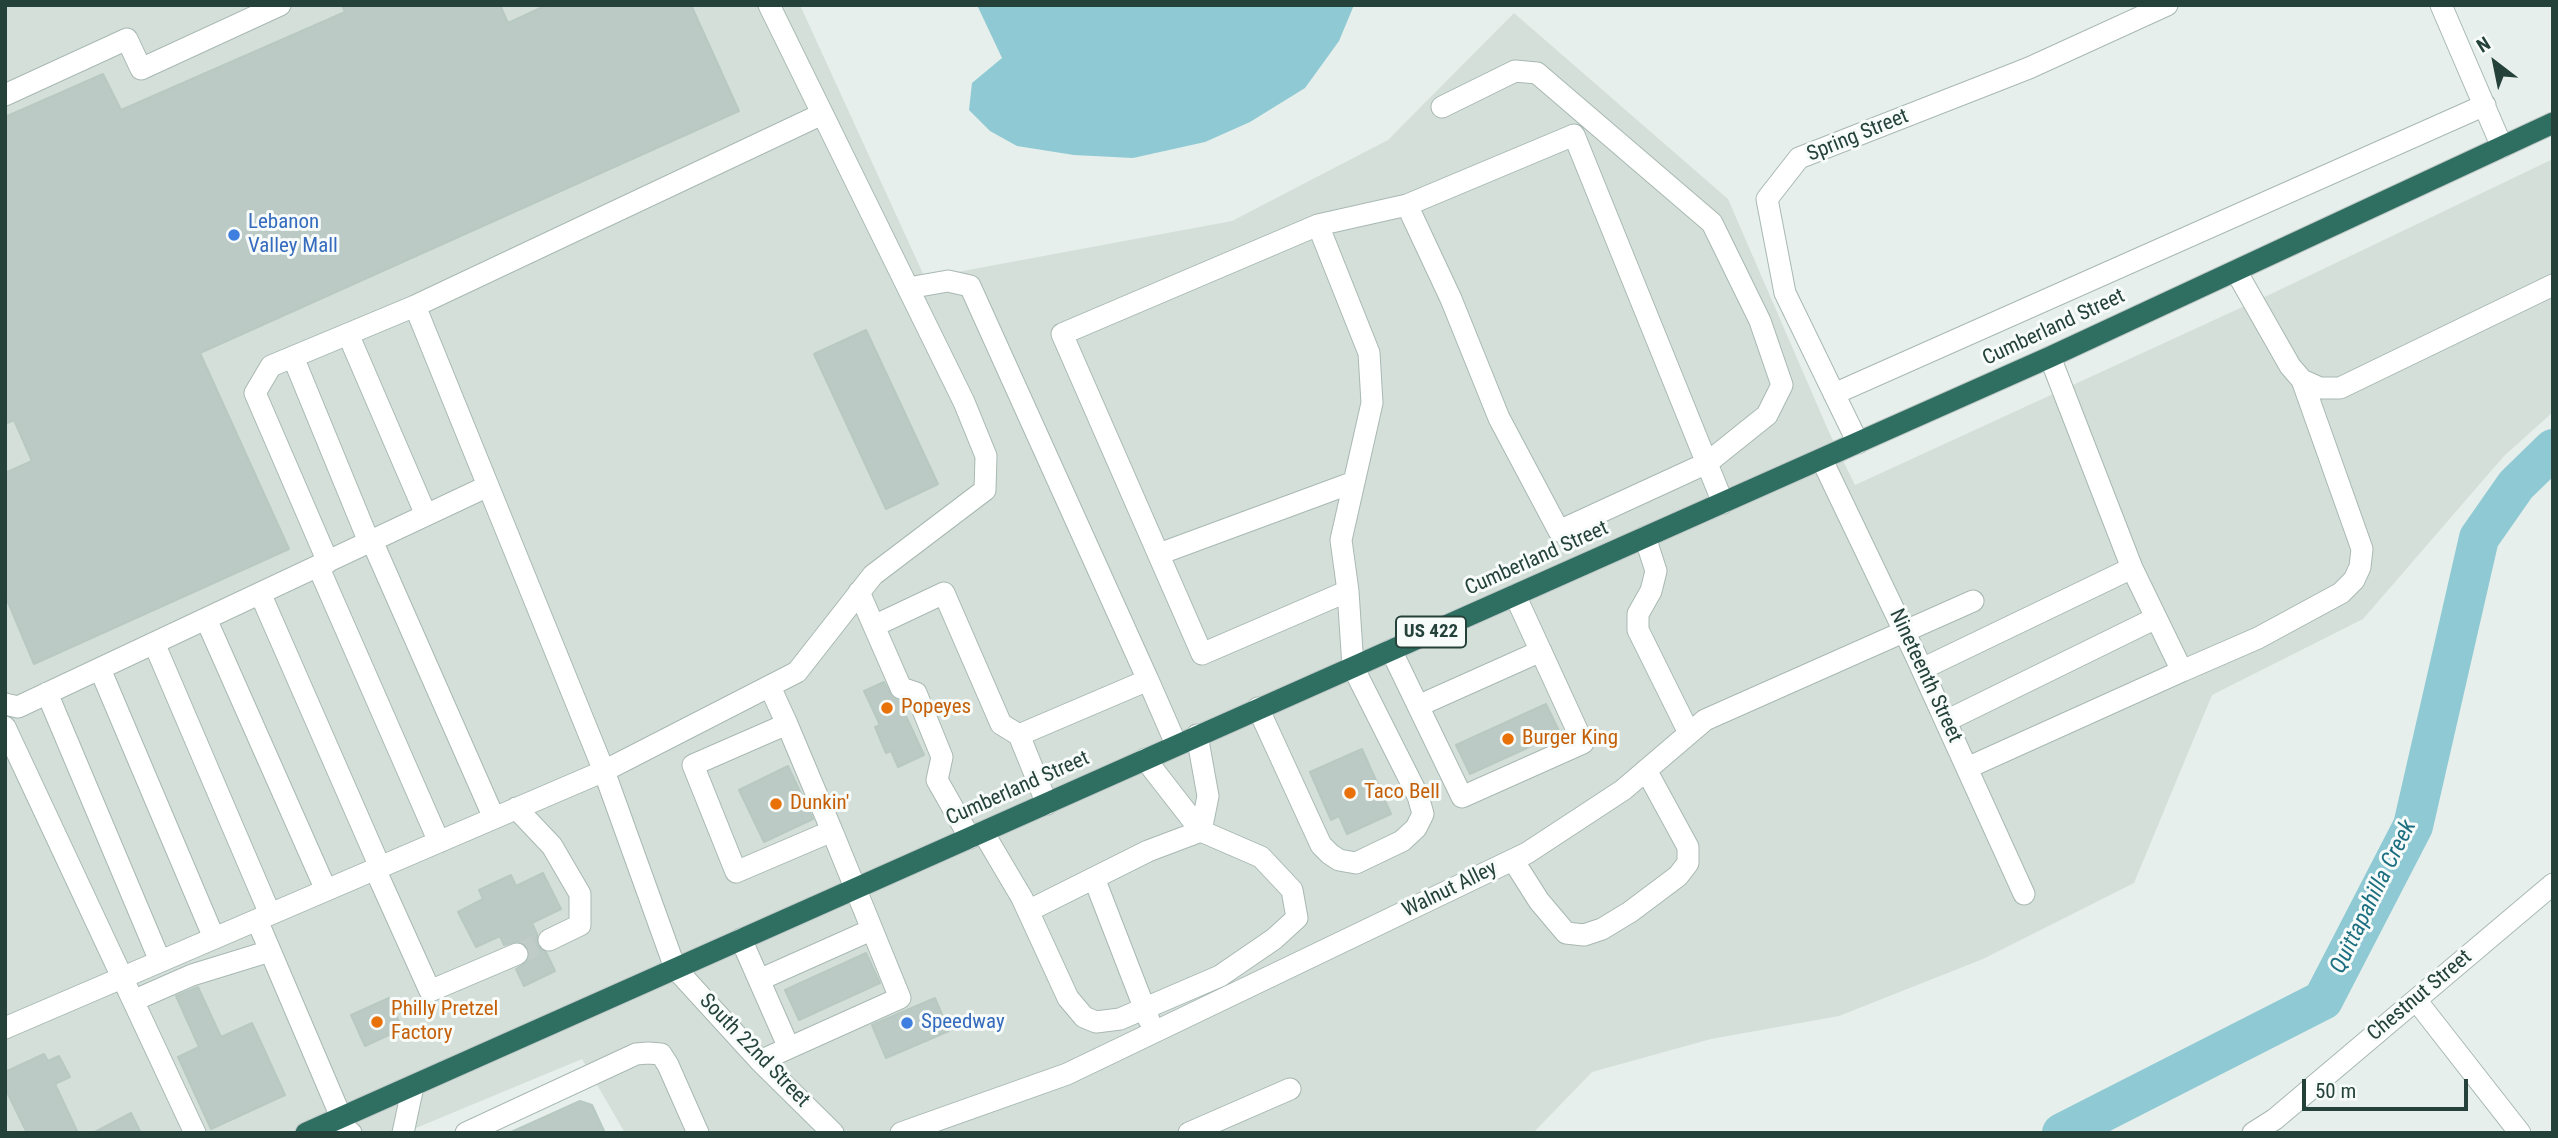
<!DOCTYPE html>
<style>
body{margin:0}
#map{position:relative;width:2558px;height:1138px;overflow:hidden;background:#e6efeb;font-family:"Roboto Condensed",sans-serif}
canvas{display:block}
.frame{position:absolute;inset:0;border:7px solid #24423a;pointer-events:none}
.north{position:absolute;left:2460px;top:28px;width:70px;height:70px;-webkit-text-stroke:5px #f7fbf9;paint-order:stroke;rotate:328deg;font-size:19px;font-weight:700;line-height:28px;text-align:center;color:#24423a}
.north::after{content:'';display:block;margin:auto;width:24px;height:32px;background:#24423a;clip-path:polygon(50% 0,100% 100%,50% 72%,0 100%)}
.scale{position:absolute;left:2302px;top:1079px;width:166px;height:32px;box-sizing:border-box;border:4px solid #24423a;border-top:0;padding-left:9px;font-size:21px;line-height:24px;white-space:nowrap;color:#24423a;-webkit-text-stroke:5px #f7fbf9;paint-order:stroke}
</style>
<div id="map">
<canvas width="2558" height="1138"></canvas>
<div class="frame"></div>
<div class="north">N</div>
<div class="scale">50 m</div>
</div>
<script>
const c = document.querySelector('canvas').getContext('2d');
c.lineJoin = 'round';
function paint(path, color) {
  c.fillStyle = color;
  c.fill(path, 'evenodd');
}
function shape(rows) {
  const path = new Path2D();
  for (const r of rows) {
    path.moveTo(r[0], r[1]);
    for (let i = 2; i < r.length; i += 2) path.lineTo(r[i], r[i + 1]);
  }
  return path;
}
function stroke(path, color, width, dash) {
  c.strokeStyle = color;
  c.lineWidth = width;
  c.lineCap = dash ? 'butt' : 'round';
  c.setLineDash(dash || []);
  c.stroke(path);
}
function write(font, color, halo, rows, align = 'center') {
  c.font = font + ' "Roboto Condensed",sans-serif';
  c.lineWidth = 6;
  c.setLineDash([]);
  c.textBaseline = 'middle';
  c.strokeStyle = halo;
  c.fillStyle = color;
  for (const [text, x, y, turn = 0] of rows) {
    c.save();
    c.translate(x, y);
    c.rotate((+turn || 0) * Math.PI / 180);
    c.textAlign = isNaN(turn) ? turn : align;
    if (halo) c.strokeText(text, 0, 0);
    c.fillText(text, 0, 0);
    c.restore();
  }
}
paint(shape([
 [5,5,800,5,925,278,1232,221,1388,140,1514,13,1728,199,1829,432,1855,485,2273,293,2553,159,2553,412,2504,456,2363,619,2212,695,2134,883,1983,959,1839,1016,1711,1039,1592,1072,1533,1133,625,1133,582,1059,404,1133,5,1133]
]), '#d4dfda');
paint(shape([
 [977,5,1354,5,1339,41,1305,88,1250,122,1205,142,1133,158,1074,155,1017,146,990,131,969,110,972,83,1002,58]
]), '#8ec9d4');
stroke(shape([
 [2062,1133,2323,1000,2413,826,2479,538,2516,485,2553,449]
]), '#8ec9d4', 40);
const building = shape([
 [342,5,500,5,508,23,547,5,691,5,739,111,200,353,289,549,34,664,5,595,5,473,32,461,14,420,5,424,5,117,103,74,121,110,345,12,342,5],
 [866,330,938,484,886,509,814,354,866,330],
 [884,682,892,697,899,701,924,755,898,767,891,751,886,753,875,727,880,725,864,691,884,682],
 [1546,704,1560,733,1470,774,1456,745,1546,704],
 [1362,749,1391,814,1347,834,1339,816,1331,820,1310,772,1362,749],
 [788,766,813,819,764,842,739,790,788,766],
 [543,873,561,909,532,923,537,934,537,945,546,952,555,971,524,986,516,969,527,962,530,956,525,944,518,941,504,945,500,936,476,947,458,912,483,899,479,890,511,875,516,886,543,873],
 [866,953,880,983,799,1020,785,990,866,953],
 [198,987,221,1037,252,1023,285,1095,211,1129,178,1057,199,1047,176,996,198,987],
 [389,998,402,1029,365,1046,351,1015,389,998],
 [935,998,949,1031,886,1058,872,1025,935,998],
 [44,1054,48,1061,59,1056,70,1077,55,1084,78,1133,27,1133,5,1088,5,1072,44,1054],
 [580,1101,592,1105,605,1133,509,1133,580,1101],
 [131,1113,141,1133,93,1133,131,1113]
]);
paint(building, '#bbcac4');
stroke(building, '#b8c9c2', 2);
stroke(shape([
 [517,954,549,940]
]), '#bfccc8', 21, [21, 10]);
const minor = shape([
 [2441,5,2502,147],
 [5,95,127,39,141,69,280,5],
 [1407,205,1451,299,1499,418,1559,531,1707,463,1767,415,1782,385,1760,321,1712,223,1537,73,1515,71,1442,107],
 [1318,225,1369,353,1372,403,1341,540,1348,591],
 [2236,271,2290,366,2302,380,2320,388,2340,388,2553,285],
 [908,288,948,281,970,286,1148,680],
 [415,306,604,771,675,968,760,1061,833,1133],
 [348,334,426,515],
 [293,357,369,542],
 [1834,394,2485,105],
 [1858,443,1785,293,1767,199,1799,158,2029,68,2167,5],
 [1822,460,1915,654,2024,894],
 [1645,537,1656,571,1651,591,1638,614,1638,630,1689,733],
 [372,541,494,818],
 [1159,554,1354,482],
 [328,562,255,393,271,366,415,306,822,114],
 [318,566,439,842],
 [859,592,901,688,916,693,942,757,937,780,970,838],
 [260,593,380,867],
 [206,619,326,890],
 [874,626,944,593,1001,724,1019,735],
 [154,643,270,914],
 [1391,650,1462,797,1583,743,1515,595],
 [100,669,214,938],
 [1922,669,2132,568],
 [2182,671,2258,638,2341,593,2354,580,2360,567,2362,549,2302,380],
 [47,693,160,961],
 [5,704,18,707,488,486],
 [1418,706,1541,651],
 [1258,708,1321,845,1330,854,1339,860,1356,863,1402,841,1416,828,1423,814,1418,796,1353,667,1348,591,1202,654,1062,334,1318,225,1407,205,1574,135,1723,503],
 [1946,721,2156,618],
 [787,724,832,831],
 [5,727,195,1133],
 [1197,735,1208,796,1201,831],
 [1967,768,2182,671,2132,568,2050,357],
 [1047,804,1019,735,1148,680,1176,744],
 [516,808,552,846,580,894,580,925,549,940],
 [983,832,1022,898,1068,998,1084,1017,1096,1022,1120,1019,1220,976,1274,939,1297,918,1292,890,1261,857,1201,831,1145,759],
 [1513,860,1539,901,1566,933,1584,935,1602,929,1630,912,1678,876,1688,863,1688,847,1646,770],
 [375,869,430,991,517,954],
 [1094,878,1149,1020],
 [1028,911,1148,851,1201,831],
 [257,920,341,1117],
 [741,939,789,1048],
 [759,980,871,930],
 [135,1000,192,975,270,951],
 [2416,1000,2520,1133],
 [5,1028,604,771,797,672,873,575,985,490,986,456,964,402,769,5],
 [760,1061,900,998,832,831,736,872,693,765,787,724,770,687],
 [334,1120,351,1133],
 [403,1133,413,1086],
 [466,1133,636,1054,648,1053,661,1054,668,1065,698,1133],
 [901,1133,1067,1074,1527,853,1623,790,1705,720,1973,601],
 [1189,1133,1290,1089],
 [2253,1133,2275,1119,2553,884]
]);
const highway = shape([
 [306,1133,2050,357,2553,123]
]);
stroke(minor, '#a8b8b2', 23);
stroke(highway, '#c2cac8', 23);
stroke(minor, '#fff', 21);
stroke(highway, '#2f6f62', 21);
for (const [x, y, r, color] of [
 [234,235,7,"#3f7fe0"],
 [887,708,7,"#e8710a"],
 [1508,739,7,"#e8710a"],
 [1350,793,7,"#e8710a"],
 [776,804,7,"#e8710a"],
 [377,1022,7,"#e8710a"],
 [907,1023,7,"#3f7fe0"]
]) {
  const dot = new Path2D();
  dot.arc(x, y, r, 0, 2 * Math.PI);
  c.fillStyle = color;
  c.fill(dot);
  stroke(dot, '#f7fbf9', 2.5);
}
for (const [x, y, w] of [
 [1431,632,70]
]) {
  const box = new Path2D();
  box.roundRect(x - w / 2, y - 15.5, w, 31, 5);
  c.fillStyle = '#f7fbf9';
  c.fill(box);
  stroke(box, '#24423a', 2);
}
write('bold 19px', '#24423a', null, [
 ["US 422",1431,632]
]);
write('21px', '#24423a', '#f7fbf9', [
 ["Spring Street",1858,136,-22],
 ["Cumberland Street",2054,328,-25],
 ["Cumberland Street",1537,559,-24],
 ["Nineteenth Street",1925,676,65],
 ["Cumberland Street",1018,789,-24],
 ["Walnut Alley",1450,890,-26],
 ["Chestnut Street",2420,996,-40],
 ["South 22nd Street",754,1051,46]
]);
write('21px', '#366cbe', '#f7fbf9', [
 ["Lebanon",248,223],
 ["Valley Mall",248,247],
 ["Speedway",921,1023]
], 'left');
write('21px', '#c56008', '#f7fbf9', [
 ["Popeyes",901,708],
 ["Burger King",1522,739],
 ["Taco Bell",1364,793],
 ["Dunkin'",790,804],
 ["Philly Pretzel",391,1010],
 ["Factory",391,1034]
], 'left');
write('italic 23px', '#1c6f80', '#f7fbf9', [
 ["Quittapahilla Creek",2374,897,-64]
]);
</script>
